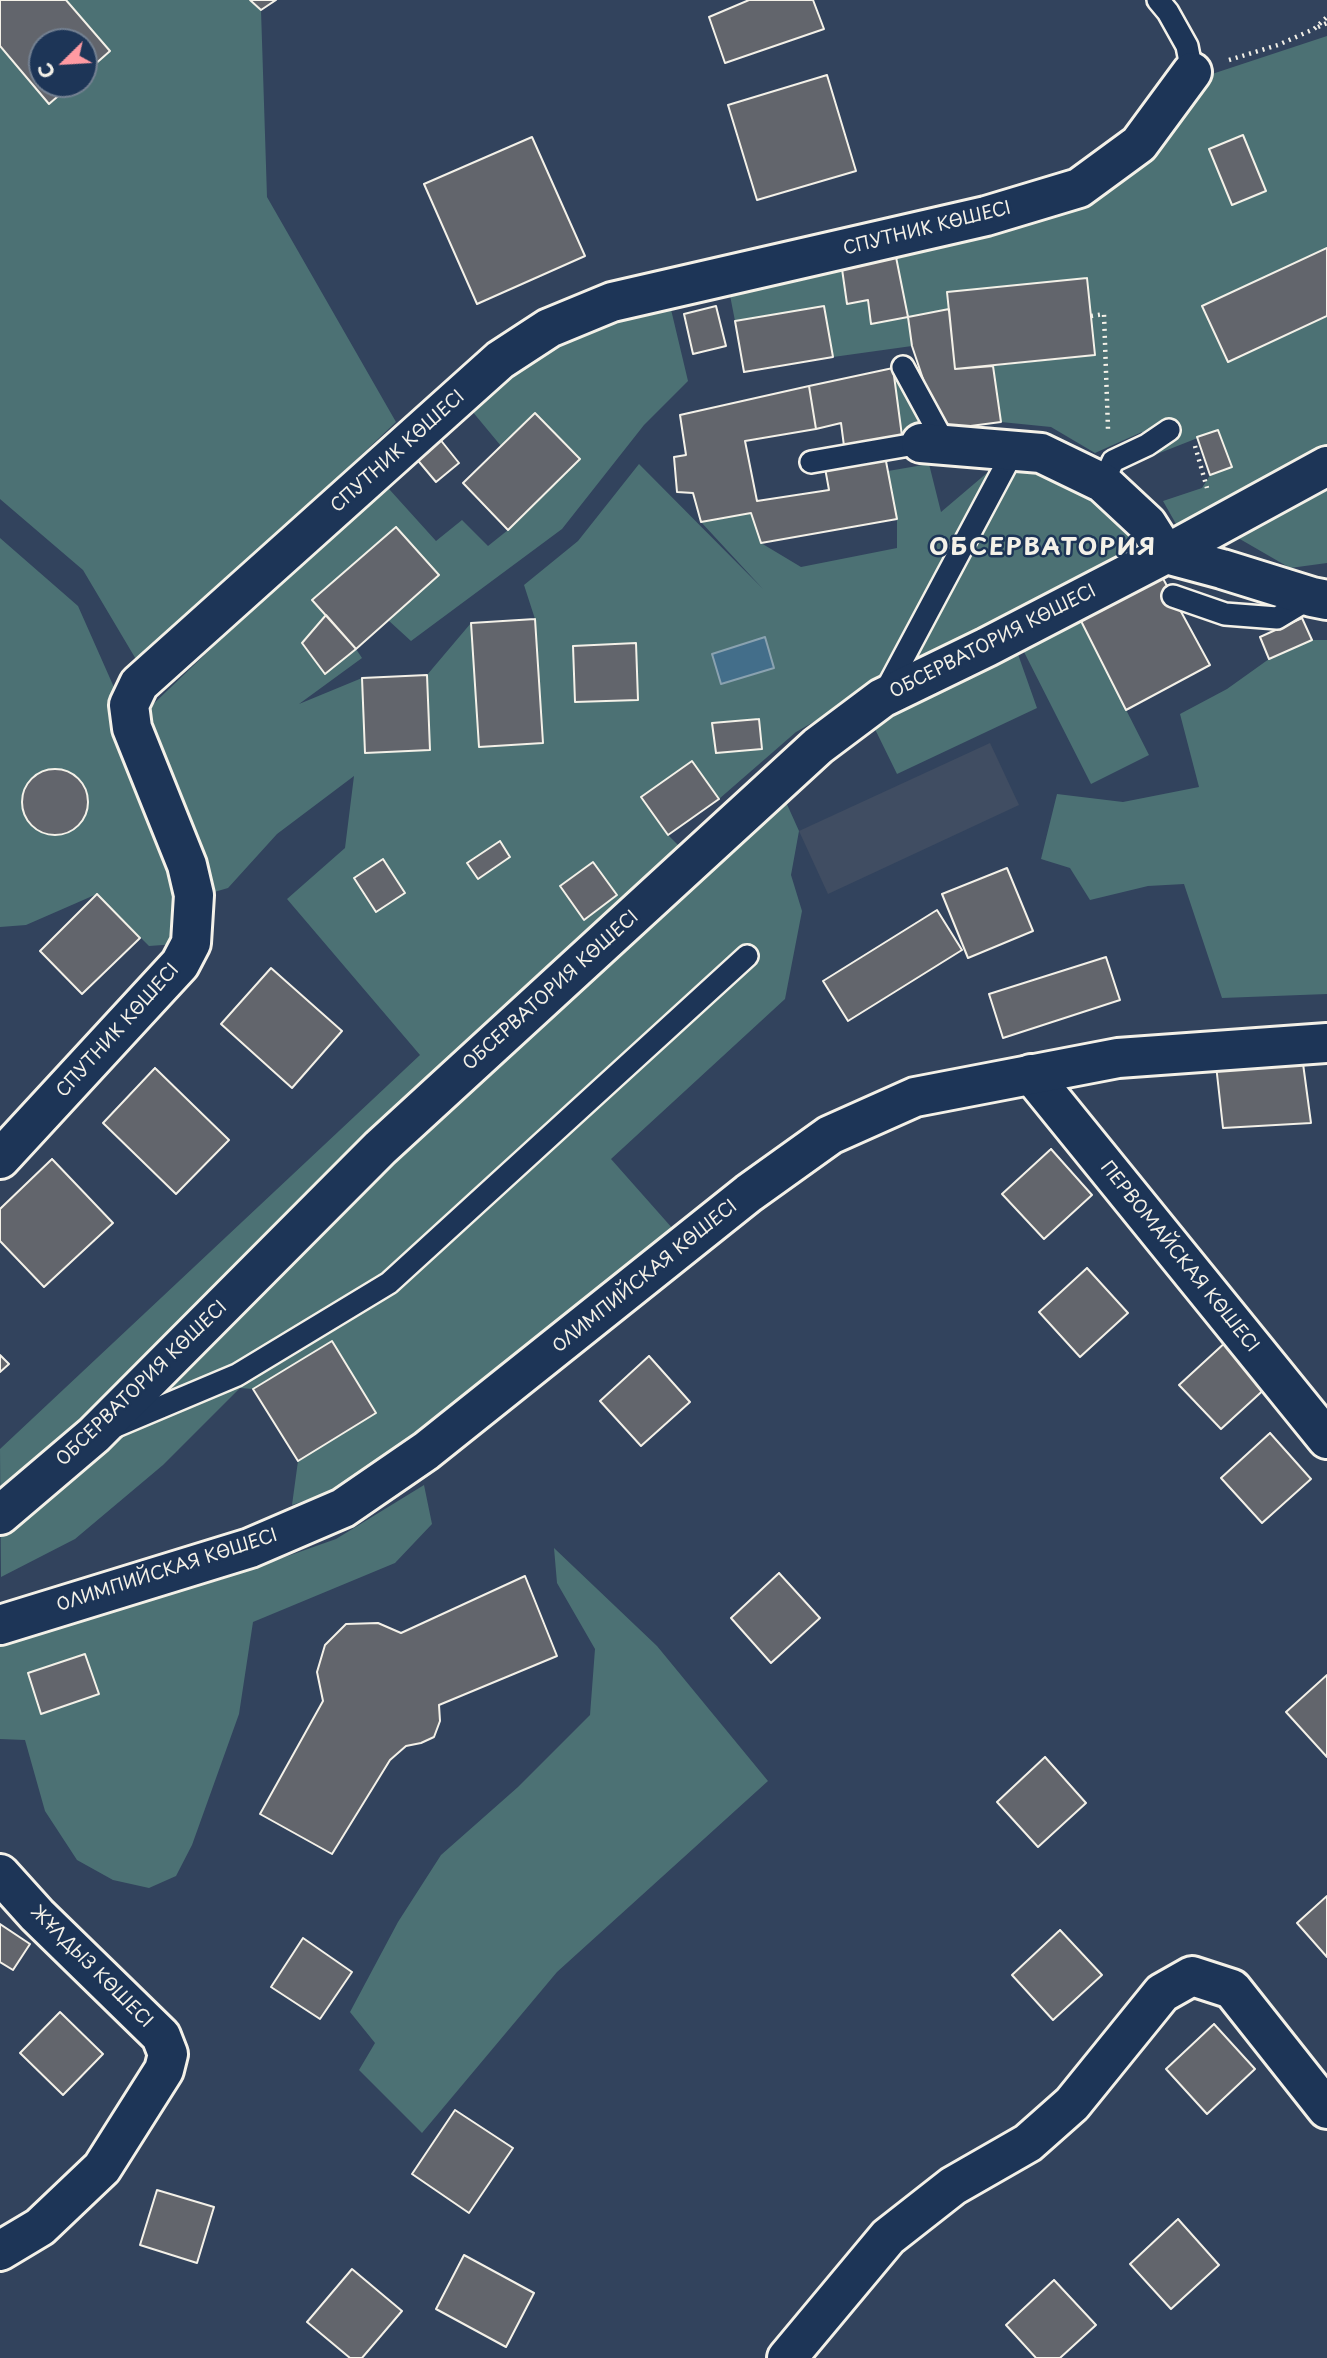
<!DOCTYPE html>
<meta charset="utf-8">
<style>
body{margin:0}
#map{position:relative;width:1327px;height:2358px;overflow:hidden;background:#32435d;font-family:"Playpen Sans",sans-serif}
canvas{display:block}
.north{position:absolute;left:28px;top:28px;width:70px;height:70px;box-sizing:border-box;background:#1d3557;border:2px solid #738091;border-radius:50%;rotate:246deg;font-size:19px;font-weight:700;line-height:28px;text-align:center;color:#f4f1e8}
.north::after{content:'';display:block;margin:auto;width:24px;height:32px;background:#ff9aa2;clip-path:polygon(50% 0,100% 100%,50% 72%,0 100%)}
</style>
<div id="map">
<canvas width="1327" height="2358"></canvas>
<div class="north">С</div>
</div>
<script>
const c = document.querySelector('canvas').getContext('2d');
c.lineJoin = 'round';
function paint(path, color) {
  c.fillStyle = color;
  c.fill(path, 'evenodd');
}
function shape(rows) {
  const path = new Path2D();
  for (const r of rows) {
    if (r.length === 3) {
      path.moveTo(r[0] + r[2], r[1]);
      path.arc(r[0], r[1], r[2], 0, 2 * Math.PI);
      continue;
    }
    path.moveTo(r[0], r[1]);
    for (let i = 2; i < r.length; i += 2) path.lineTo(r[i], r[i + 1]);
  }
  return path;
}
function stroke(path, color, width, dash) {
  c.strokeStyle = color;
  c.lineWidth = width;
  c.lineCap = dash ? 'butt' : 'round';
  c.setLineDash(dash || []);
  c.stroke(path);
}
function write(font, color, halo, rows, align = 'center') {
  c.font = font + ' "Playpen Sans",sans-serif';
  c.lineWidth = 5;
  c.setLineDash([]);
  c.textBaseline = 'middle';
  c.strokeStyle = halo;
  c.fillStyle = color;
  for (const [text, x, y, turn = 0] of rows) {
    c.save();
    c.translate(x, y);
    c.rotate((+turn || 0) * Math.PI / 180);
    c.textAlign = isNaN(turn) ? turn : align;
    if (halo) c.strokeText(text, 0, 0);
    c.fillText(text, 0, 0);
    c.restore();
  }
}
paint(shape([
 [990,743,1019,805,828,894,799,831]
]), '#404d62');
paint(shape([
 [0,0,250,0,261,10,267,197,396,422,320,494,137,661,83,570,0,499],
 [42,42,84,42,84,84,42,84],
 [1327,36,1327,248,1202,307,1229,362,1327,316,1327,457,1180,531,1163,501,1202,488,1210,475,1231,467,1218,430,1152,456,1142,432,1095,453,1051,427,1001,422,993,366,1095,355,1087,278,947,292,949,309,908,317,912,346,833,357,824,306,735,321,728,285,840,255,847,304,868,300,872,324,907,317,894,247,994,228,1190,96,1212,74],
 [1243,135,1266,190,1232,205,1209,149],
 [669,301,688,381,644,425,562,529,411,641,388,620,438,575,396,527,313,600,326,615,302,644,325,674,356,649,362,658,299,704,362,678,365,753,430,750,427,675,471,623,479,747,543,743,535,619,524,585,578,541,639,464,763,589,701,522,751,513,761,543,801,567,897,548,897,519,888,471,929,464,941,512,1014,450,1095,496,1150,553,836,709,796,732,719,799,692,761,642,797,668,835,696,863,781,791,799,831,791,875,802,911,785,999,611,1159,673,1229,354,1484,292,1505,298,1461,376,1413,332,1341,253,1389,240,1388,163,1465,75,1539,1,1577,0,1449,420,1055,287,899,345,848,354,776,277,834,228,888,204,895,146,711,239,622,249,594,380,479,436,541,462,520,488,546,508,530,580,459,536,413,501,446,467,405,559,336],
 [636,643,575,702,573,646],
 [593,862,617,895,584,919,560,886],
 [893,368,933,434,902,436],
 [1327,478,1327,563,1290,568,1226,531],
 [0,538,78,606,132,728,191,943,149,946,97,894,26,925,0,927],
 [1080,619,1149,755,1091,784,1022,648],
 [1312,640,1327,640,1327,994,1222,998,1184,884,1148,886,1090,900,1070,868,1041,859,1057,794,1123,802,1199,787,1180,714,1227,689,1269,659],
 [1014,643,1037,708,897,774,871,721],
 [424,1485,432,1524,395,1563,253,1622,239,1714,192,1845,176,1876,149,1888,113,1880,77,1860,45,1811,25,1740,0,1739,0,1644,34,1627,120,1594,217,1581,336,1539],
 [554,1548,657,1646,768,1781,557,1972,422,2133,359,2070,375,2043,350,2012,398,1922,441,1855,518,1787,590,1715,595,1649,557,1583]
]), '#4c7174');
const water = shape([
 [765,637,774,668,721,684,712,654,765,637]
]);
paint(water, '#436e8a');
stroke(water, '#8aa2b0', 2);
const building = shape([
 [0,0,66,0,110,51,84,74,84,42,42,42,42,84,72,84,49,104,0,46,0,0],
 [250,0,276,0,261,10,250,0],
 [749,0,813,0,824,29,725,63,709,17,749,0],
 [827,75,856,171,757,200,728,105,827,75],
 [1243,135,1266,191,1232,205,1209,149,1243,135],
 [532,137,585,256,477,304,424,184,532,137],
 [894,247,908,317,871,324,868,300,847,304,840,255,894,247],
 [1327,248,1327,316,1228,362,1202,306,1327,248],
 [1087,278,1095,355,955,369,947,292,1087,278],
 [716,306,726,346,693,354,684,314,716,306],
 [824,306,833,357,744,372,735,321,824,306],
 [949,309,955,369,993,366,1001,422,940,430,912,346,908,317,949,309],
 [893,368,902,436,844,446,841,423,816,429,809,386,893,368],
 [809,386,816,429,745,441,757,501,829,490,825,468,885,456,897,519,761,543,751,513,701,522,693,493,677,492,674,457,686,455,680,415,809,386],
 [535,413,580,459,508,530,463,483,535,413],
 [1218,430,1232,467,1210,475,1197,437,1218,430],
 [439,438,459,463,436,482,415,457,439,438],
 [396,527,439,575,356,649,312,600,396,527],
 [1160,573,1210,665,1126,710,1080,619,1160,573],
 [326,615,356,649,325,674,302,643,326,615],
 [1302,618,1312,640,1269,659,1260,637,1302,618],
 [535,619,543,743,479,747,471,623,535,619],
 [636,643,638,700,575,702,573,646,636,643],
 [427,675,430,750,365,753,362,678,427,675],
 [759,719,762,749,716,753,712,723,759,719],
 [692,761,719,799,668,835,641,797,692,761],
 [55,802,33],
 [500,841,510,857,478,879,467,863,500,841],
 [383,859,405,893,376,912,354,878,383,859],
 [593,862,617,895,584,920,560,886,593,862],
 [1007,868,1033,931,968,958,942,894,1007,868],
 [97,894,140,938,82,994,40,951,97,894],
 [937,910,962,950,848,1021,823,981,937,910],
 [1106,957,1120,1000,1003,1038,989,994,1106,957],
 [271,968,342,1031,292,1088,221,1024,271,968],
 [1302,1056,1311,1123,1223,1128,1216,1065,1302,1056],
 [155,1068,229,1140,176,1194,103,1123,155,1068],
 [1051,1149,1092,1195,1044,1239,1002,1194,1051,1149],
 [52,1159,113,1223,44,1287,0,1241,0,1209,52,1159],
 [1087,1268,1128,1313,1080,1357,1039,1312,1087,1268],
 [1228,1340,1269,1385,1221,1429,1179,1385,1228,1340],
 [332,1341,376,1413,298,1461,253,1389,332,1341],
 [0,1355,9,1364,0,1372,0,1355],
 [649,1356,690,1402,641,1446,600,1401,649,1356],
 [1270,1433,1311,1479,1262,1523,1221,1478,1270,1433],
 [779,1573,820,1618,771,1663,731,1618,779,1573],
 [525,1576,557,1656,439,1705,440,1721,434,1737,421,1743,406,1746,390,1760,332,1854,260,1814,323,1701,317,1672,325,1645,346,1624,378,1623,401,1633,525,1576],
 [85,1654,99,1694,41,1714,28,1673,85,1654],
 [1327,1675,1327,1757,1286,1712,1327,1675],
 [1045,1757,1086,1803,1038,1847,997,1802,1045,1757],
 [1327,1896,1327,1957,1297,1923,1327,1896],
 [0,1924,30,1944,13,1970,0,1962,0,1924],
 [1060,1930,1102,1975,1053,2020,1012,1975,1060,1930],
 [303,1938,352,1972,320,2019,271,1987,303,1938],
 [60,2012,103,2054,63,2095,20,2053,60,2012],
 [1214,2024,1255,2069,1207,2114,1166,2069,1214,2024],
 [455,2110,513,2148,469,2213,412,2174,455,2110],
 [157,2190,214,2207,197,2263,140,2245,157,2190],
 [1178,2219,1219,2265,1171,2309,1130,2264,1178,2219],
 [464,2255,534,2293,506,2347,436,2309,464,2255],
 [352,2269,402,2311,362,2358,350,2358,307,2322,352,2269],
 [1054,2280,1096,2325,1060,2358,1036,2358,1006,2325,1054,2280]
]);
paint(building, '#62656c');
stroke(building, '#f4f1e8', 2);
const service = shape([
 [1158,0,1168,12,1187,46,1192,72],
 [903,367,946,446],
 [811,462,921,443],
 [1103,483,1113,461,1147,445,1169,430],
 [1173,596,1225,614,1277,618,1312,597],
 [885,692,1014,450],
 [116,1426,237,1375,389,1283,747,956]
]);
const minor = shape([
 [921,443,1041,453,1103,483,1147,524,1166,554,1222,569,1312,597,1327,600],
 [1031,1074,1327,1439],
 [0,1159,180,964,191,943,194,895,187,865,132,728,129,705,139,684,500,360,549,328,612,302,986,216,1079,188,1139,144,1192,72],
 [0,1515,94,1435,380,1148,818,746,882,698,987,647,1166,554,1327,466],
 [0,1874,37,1915,161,2036,168,2054,164,2070,102,2168,40,2227,0,2251],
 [787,2358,888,2237,953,2186,1028,2143,1072,2104,1162,1993,1192,1976,1232,1989,1327,2109]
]);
const tertiary = shape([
 [0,1625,250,1548,343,1508,426,1451,749,1193,830,1135,915,1097,1118,1058,1327,1043]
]);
stroke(service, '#f4f1e8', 26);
stroke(minor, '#f4f1e8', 44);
stroke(tertiary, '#f4f1e8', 44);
stroke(shape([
 [1318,27,1327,23],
 [1229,60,1278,45,1314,29,1327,17],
 [1091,316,1104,314,1108,429],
 [1195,446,1207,488]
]), '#f4f1e8', 4.5, [2, 5]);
stroke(service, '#1d3557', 21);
stroke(minor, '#1d3557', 38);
stroke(tertiary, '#1d3557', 38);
write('18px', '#f4f1e8', '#1d3557', [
 ["СПУТНИК КӨШЕСІ",927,229,-14],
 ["СПУТНИК КӨШЕСІ",398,452,-42],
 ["ОБСЕРВАТОРИЯ КӨШЕСІ",993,642,-27],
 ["ОБСЕРВАТОРИЯ КӨШЕСІ",551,991,-42],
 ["СПУТНИК КӨШЕСІ",118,1031,-48],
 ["ПЕРВОМАЙСКАЯ КӨШЕСІ",1179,1257,51],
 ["ОЛИМПИЙСКАЯ КӨШЕСІ",645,1277,-39],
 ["ОБСЕРВАТОРИЯ КӨШЕСІ",142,1384,-44],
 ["ОЛИМПИЙСКАЯ КӨШЕСІ",167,1571,-18],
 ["ЖҰЛДЫЗ КӨШЕСІ",91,1967,45]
]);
c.letterSpacing = '2px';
write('bold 24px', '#f4f1e8', '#1d3557', [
 ["ОБСЕРВАТОРИЯ",1043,548]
]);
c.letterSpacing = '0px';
</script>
